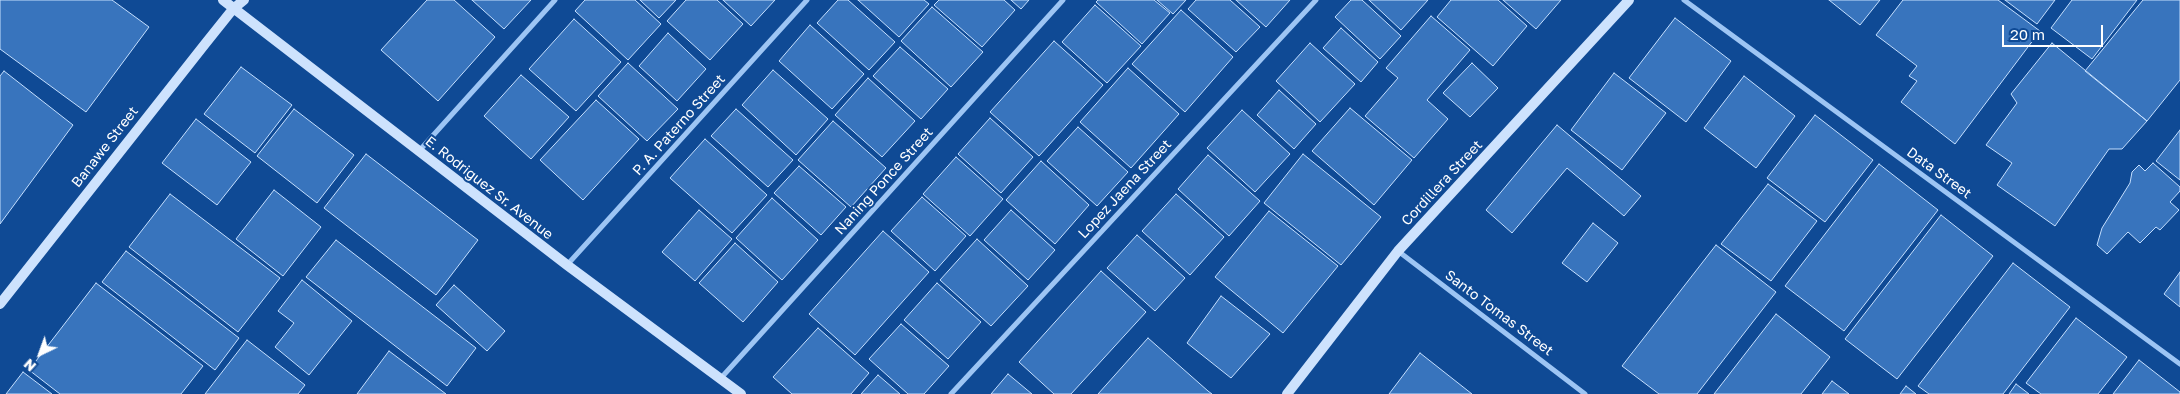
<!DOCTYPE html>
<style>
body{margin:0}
#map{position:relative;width:2180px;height:394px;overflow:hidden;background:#0f4a95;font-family:"Golos Text",sans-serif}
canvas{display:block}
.north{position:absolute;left:15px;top:329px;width:50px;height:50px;-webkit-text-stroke:4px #0f4a95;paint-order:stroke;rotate:222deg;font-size:14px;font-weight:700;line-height:20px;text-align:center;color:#fff}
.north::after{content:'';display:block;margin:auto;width:18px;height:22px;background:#fff;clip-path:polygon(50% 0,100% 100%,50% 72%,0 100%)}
.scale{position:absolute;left:2002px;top:25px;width:101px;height:22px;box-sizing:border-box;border:2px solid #fff;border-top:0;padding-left:6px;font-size:15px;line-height:18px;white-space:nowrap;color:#fff;-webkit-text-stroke:4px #0f4a95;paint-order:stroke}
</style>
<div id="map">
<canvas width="2180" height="394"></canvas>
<div class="north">N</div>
<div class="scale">20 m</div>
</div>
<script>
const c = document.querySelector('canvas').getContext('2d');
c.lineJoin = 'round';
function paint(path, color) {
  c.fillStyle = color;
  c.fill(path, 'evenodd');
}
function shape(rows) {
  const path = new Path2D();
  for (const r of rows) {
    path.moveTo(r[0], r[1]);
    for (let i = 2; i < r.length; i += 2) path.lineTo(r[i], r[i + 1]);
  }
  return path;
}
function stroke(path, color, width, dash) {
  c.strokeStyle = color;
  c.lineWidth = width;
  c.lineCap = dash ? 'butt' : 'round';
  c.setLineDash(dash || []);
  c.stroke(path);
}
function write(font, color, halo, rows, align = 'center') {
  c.font = font + ' "Golos Text",sans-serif';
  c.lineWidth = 4;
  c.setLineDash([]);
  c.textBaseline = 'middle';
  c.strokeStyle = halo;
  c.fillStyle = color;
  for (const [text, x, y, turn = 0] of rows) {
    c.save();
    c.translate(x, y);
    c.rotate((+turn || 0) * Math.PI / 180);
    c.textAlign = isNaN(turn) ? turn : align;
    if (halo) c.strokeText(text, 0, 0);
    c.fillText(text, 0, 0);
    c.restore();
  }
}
const building = shape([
 [0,0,112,0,149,27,86,112,0,49,0,0],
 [427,0,454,0,495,37,438,101,381,50,427,0],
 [472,0,531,0,504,29,472,0],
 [585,0,635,0,661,24,628,60,575,11,585,0],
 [640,0,676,0,659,18,640,0],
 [686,0,717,0,743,24,710,60,667,21,686,0],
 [723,0,775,0,751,26,723,0],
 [838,0,848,0,895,42,869,70,817,23,838,0],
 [858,0,924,0,929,4,899,37,858,0],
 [939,0,1004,0,1015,10,982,47,934,5,939,0],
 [1011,0,1029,0,1021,9,1011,0],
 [1098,0,1154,0,1170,13,1142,44,1096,2,1098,0],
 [1157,0,1186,0,1173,14,1157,0],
 [1196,0,1230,0,1260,27,1236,52,1188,9,1196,0],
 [1236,0,1290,0,1266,27,1236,0],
 [1351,0,1362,0,1401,36,1380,59,1335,17,1351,0],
 [1369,0,1428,0,1401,30,1369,0],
 [1451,0,1498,0,1527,26,1493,66,1437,17,1451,0],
 [1503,0,1561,0,1536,29,1503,0],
 [1829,0,1880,0,1860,25,1829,0],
 [1903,0,1998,0,2040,31,1955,144,1901,102,1917,81,1909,76,1917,66,1876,35,1903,0],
 [2005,0,2055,0,2037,24,2005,0],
 [2072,0,2137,0,2092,59,2051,28,2072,0],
 [2143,0,2180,0,2180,80,2147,121,2085,71,2143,0],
 [1095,5,1141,46,1107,83,1062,42,1095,5],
 [932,7,983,52,951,87,901,41,932,7],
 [1181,10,1233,57,1185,112,1132,64,1181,10],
 [1431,16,1470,50,1427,100,1448,119,1414,158,1365,116,1398,78,1386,68,1431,16],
 [1675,18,1731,61,1686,122,1629,78,1675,18],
 [574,19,621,62,576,111,529,69,574,19],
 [810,25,864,74,832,109,779,61,810,25],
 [1341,28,1378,62,1361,82,1323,48,1341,28],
 [668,33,706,69,677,101,639,66,668,33],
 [1054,41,1103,85,1039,156,990,112,1054,41],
 [1310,43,1355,84,1320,122,1276,81,1310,43],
 [2052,43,2147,121,2122,149,2109,149,2055,226,1997,185,2012,163,1986,145,2017,103,2011,94,2052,43],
 [900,47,948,89,921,119,873,76,900,47],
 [628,63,678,109,647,141,598,96,628,63],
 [1472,63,1498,88,1470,117,1443,93,1472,63],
 [241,67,292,105,255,153,204,114,241,67],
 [1128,68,1179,114,1131,168,1080,122,1128,68],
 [773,70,828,119,796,155,742,105,773,70],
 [4,71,73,125,0,224,0,76,4,71],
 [1614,73,1666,113,1622,170,1571,130,1614,73],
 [521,75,569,117,531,159,484,116,521,75],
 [1744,76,1795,116,1756,168,1704,128,1744,76],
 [868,78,915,121,882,157,835,115,868,78],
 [1279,90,1316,124,1294,149,1257,115,1279,90],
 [596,100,639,139,583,200,540,160,596,100],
 [1350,108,1412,160,1374,205,1312,151,1350,108],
 [294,109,354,155,317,203,257,156,294,109],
 [736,109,793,160,768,187,711,136,736,109],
 [1242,110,1290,154,1255,192,1207,148,1242,110],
 [1815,115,1873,160,1825,222,1767,178,1815,115],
 [990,118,1033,157,1001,193,958,154,990,118],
 [196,119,251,162,217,205,162,163,196,119],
 [833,121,886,168,851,207,798,160,833,121],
 [1557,125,1641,196,1624,216,1567,168,1512,233,1486,210,1557,125],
 [1078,127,1128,172,1097,206,1047,161,1078,127],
 [2180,130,2180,180,2156,161,2180,130],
 [705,139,767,195,732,233,670,178,705,139],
 [366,154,478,240,436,295,324,208,366,154],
 [1303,154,1381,217,1341,265,1264,203,1303,154],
 [1208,155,1260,201,1229,236,1178,189,1208,155],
 [956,157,1003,199,970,236,923,194,956,157],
 [1041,161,1089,205,1055,244,1006,200,1041,161],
 [2153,163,2180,187,2180,191,2170,202,2179,210,2160,230,2156,227,2140,243,2128,232,2107,254,2097,245,2102,228,2130,183,2132,172,2139,165,2145,171,2153,163],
 [1879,164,1938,210,1844,331,1785,286,1879,164],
 [799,166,846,207,821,235,774,193,799,166],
 [1768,184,1817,221,1771,281,1721,244,1768,184],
 [274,190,321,227,283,276,236,239,274,190],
 [170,194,280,278,238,332,129,247,170,194],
 [1176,194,1224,237,1190,275,1142,231,1176,194],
 [922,197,966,236,935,271,891,231,922,197],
 [772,198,818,240,782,280,736,238,772,198],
 [699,210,732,239,695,281,662,252,699,210],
 [1011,210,1055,250,1028,280,984,240,1011,210],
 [1269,211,1338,266,1283,333,1215,277,1269,211],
 [1941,215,1993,256,1897,379,1845,339,1941,215],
 [1593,223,1618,243,1587,282,1562,263,1593,223],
 [883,231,929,272,855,355,809,314,883,231],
 [1137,235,1185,278,1155,311,1107,268,1137,235],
 [977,239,1028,286,991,326,940,280,977,239],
 [336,240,476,348,447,386,306,277,336,240],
 [735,243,778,282,743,322,699,283,735,243],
 [1716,245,1776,292,1697,394,1659,394,1622,366,1716,245],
 [126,251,239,338,215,370,102,282,126,251],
 [2013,263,2070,307,2003,394,1929,394,1918,386,2013,263],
 [1101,271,1146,312,1071,394,1054,394,1019,362,1101,271],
 [2180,272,2180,307,2164,294,2180,272],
 [302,280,352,321,309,375,275,347,294,323,278,311,302,280],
 [96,283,203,366,181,394,60,394,29,370,96,283],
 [937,283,981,322,948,359,904,320,937,283],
 [454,285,505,331,487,351,436,305,454,285],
 [1221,296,1270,334,1231,378,1187,343,1221,296],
 [1776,314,1830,357,1801,394,1714,394,1776,314],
 [2076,318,2127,357,2098,394,2041,394,2026,383,2076,318],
 [901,324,949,366,924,394,908,394,869,359,901,324],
 [818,328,869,373,851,394,792,394,773,377,818,328],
 [1148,338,1208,391,1212,394,1098,394,1148,338],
 [247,340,305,385,298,394,205,394,247,340],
 [389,351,446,394,357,394,389,351],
 [1420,353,1472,394,1389,394,1420,353],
 [2139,360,2180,392,2180,394,2113,394,2139,360],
 [23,372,52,394,6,394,23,372],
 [1008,374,1032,394,991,394,1008,374],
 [878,375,900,394,861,394,878,375],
 [1832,381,1849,394,1822,394,1832,381],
 [2016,384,2029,394,2009,394,2016,384],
 [1906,386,1916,394,1900,394,1906,386]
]);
paint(building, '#3874bd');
stroke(building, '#c5dffe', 1);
stroke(shape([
 [1684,0,2180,364],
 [419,151,555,0],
 [1398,251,1585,394],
 [567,265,807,0],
 [721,378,1063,0],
 [951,394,1316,0]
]), '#9dc5f4', 5);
stroke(shape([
 [223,0,567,265,741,394],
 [0,304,205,44,233,9,244,0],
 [1287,394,1398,251,1629,0]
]), '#cde2fd', 10);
write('14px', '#fff', '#0f4a95', [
 ["P. A. Paterno Street",679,125,-48],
 ["Banawe Street",105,147,-52],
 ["Data Street",1939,173,36],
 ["Naning Ponce Street",884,181,-48],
 ["Cordillera Street",1442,183,-47],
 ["E. Rodriguez Sr. Avenue",489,188,38],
 ["Lopez Jaena Street",1125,189,-47],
 ["Santo Tomas Street",1499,313,37]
]);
</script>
